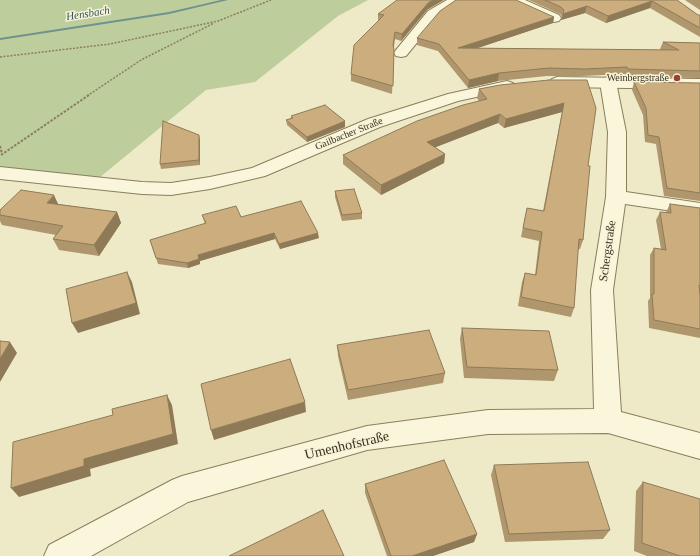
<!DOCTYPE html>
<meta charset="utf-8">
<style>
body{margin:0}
canvas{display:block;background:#eeeac8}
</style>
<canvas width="700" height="556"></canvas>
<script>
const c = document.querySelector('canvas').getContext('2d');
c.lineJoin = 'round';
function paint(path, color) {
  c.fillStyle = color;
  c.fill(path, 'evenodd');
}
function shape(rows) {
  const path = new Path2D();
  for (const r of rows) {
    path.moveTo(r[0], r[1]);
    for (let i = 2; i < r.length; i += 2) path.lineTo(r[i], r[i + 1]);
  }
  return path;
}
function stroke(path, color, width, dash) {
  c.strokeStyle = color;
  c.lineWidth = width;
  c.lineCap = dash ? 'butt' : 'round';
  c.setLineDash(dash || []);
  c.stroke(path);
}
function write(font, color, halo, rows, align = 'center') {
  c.font = font + ' "Times New Roman",serif';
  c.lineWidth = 3;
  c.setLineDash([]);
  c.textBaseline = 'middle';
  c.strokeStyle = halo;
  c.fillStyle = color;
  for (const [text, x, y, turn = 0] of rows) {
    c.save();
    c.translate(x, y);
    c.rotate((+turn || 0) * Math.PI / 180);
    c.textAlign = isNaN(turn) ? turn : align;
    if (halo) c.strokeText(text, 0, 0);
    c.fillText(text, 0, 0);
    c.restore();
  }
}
paint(shape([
 [0,0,368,0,338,16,255,82,206,90,99,178,0,167]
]), '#bdcd9b');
paint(shape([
 [221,0,228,0,169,14,0,40,0,38,169,12,221,0]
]), '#6f918f');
const minor = shape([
 [447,0,462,0,438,17,406,56,401,57,396,56,394,53,396,50,428,11,447,0],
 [508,0,525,0,559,15,561,18,559,21,554,22,549,21,510,3,508,0],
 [608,77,613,79,616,82,626,132,626,192,700,203,700,215,625,204,613,290,621,412,700,433,700,459,608,433,488,434,367,450,188,502,91,556,44,556,49,545,172,480,182,476,367,426,488,410,594,409,591,290,606,197,608,132,600,82,603,79,608,77]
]);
const tertiary = shape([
 [557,77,700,79,700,89,557,87,552,85,549,82,552,79,557,77],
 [507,81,513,83,515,86,513,89,458,101,380,127,265,176,210,189,171,195,142,194,0,179,0,167,142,182,171,183,210,177,252,168,368,119,448,94,507,81]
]);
stroke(minor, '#8a7e5d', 2);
stroke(tertiary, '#8a7e5d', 2);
stroke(shape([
 [0,57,110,44,218,21,271,0],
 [87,96,141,60,214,23]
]), '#8a7e5d', 1.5, [2, 1.5]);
stroke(shape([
 [0,146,2,154],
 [1,155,89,95]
]), '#8a7e5d', 2, [2.5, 1.5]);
paint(minor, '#f9f6db');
paint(tertiary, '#f9f6db');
paint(shape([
 [529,0,677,0,698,15,700,15,700,37,650,8,606,23,585,13,561,20,562,17,560,14],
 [685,0,700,0,700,10],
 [427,10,401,41,395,39,394,47,394,49,392,94,351,81,351,74,378,21,378,14],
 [554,17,553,23,477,48,661,50,660,49,663,42,700,43,700,78,626,77,625,74,582,76,547,76,498,81,468,88,438,51,417,45,417,38],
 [587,80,588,166,583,240,580,249,578,249,574,308,571,317,518,306,522,282,525,273,535,275,539,241,521,237,525,217,527,208,543,211,562,112,504,128,498,123,435,147,445,154,444,163,381,195,343,164,343,155,479,101,477,98,479,89],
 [634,82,700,83,700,201,664,196,656,144,645,142,643,115,632,90],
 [291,116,345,127,307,142,287,125,286,120,291,118],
 [200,140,200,165,161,169,160,164],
 [335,191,362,213,362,219,342,221,335,197],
 [58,204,117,212,121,223,99,256,59,250,53,239,56,235,2,225,0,221,0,210],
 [670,204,700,208,700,338,649,328,648,301,650,298,650,255,654,248,661,249,656,220,660,212,666,213,666,212],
 [202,215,241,217,319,238,280,249,275,239,200,261,200,264,188,268,158,264,150,240,205,224],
 [462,328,558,370,554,381,464,378,460,339],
 [337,345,445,373,443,383,348,400,338,356],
 [494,465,610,530,603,539,505,542,491,475],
 [643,482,700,556,647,556,634,551,636,491],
 [365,484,477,534,474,542,433,556,387,556,365,493]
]), '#af966c');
paint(shape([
 [433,0,444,0,427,10,401,41,402,34,428,3],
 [652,1,650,8,606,23,608,16],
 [587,6,585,13,561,20,563,14],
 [554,17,553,23,457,55,458,48],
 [499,73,498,81,468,88,469,80],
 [564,103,562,112,504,128,506,119],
 [500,114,498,123,426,151,427,142],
 [345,121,345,127,307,142,307,137],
 [199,135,200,140,200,165,199,160],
 [445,154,444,163,381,195,381,185],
 [54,195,59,206,47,203],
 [117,212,121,223,99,256,94,245],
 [274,233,275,239,200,261,200,264,188,268,187,263,198,255],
 [318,233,319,238,280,249,279,244],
 [127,272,132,282,140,314,78,333,72,323],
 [10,342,17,353,0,382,0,359],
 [167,395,172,405,178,444,90,469,91,476,19,497,11,488],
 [305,402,306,412,214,440,211,430],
 [477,534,474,542,433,556,412,556]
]), '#8f7a58');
const building = shape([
 [397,0,433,0,428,3,402,34,395,32,393,45,394,49,393,86,351,74,354,45,384,15,378,14,397,0],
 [456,0,516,0,554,17,458,48,679,50,663,42,700,43,700,71,628,69,627,67,584,69,549,68,499,73,469,80,439,44,417,38,440,11,456,0],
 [545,0,677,0,698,15,700,15,700,28,652,1,608,16,587,6,563,14,564,10,561,7,545,0],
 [549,80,587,80,596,108,588,166,590,166,583,240,579,239,574,308,521,297,525,273,536,275,542,232,523,228,527,208,544,211,564,103,506,119,500,114,427,142,445,154,381,185,343,155,417,121,463,105,487,99,479,89,500,85,549,80],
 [634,82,700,83,700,193,667,188,659,137,648,135,646,108,634,82],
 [325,105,345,121,307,137,286,120,293,118,291,116,325,105],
 [163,121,199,135,199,160,160,164,163,121],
 [354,189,362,213,342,215,335,191,354,189],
 [21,190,54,195,47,203,117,212,94,245,53,239,63,226,0,215,0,210,21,190],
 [301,201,318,233,279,244,274,233,198,255,199,259,187,263,156,258,150,240,206,223,202,215,236,206,241,217,301,201],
 [670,204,700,208,700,286,699,285,700,295,700,329,654,320,652,294,654,294,654,248,666,250,660,212,671,213,670,204],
 [127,272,136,303,72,323,66,289,127,272],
 [462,328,549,331,558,370,467,367,462,328],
 [429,330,445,373,348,390,337,345,429,330],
 [0,341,10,342,0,359,0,341],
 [290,359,305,402,211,430,201,384,290,359],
 [167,395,173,434,84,459,84,466,11,488,13,442,113,415,112,409,167,395],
 [444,460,477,534,412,556,391,556,365,484,444,460],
 [588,462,610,530,509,534,494,465,588,462],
 [643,482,700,499,700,556,680,556,642,543,643,482],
 [323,510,344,556,229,556,323,510]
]);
paint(building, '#ccae7e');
stroke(building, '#8f7a58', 1);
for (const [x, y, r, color] of [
 [677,78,4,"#99422d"]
]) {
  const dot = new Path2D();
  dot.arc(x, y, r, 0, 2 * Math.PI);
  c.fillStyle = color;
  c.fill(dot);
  stroke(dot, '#f6f3d7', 1.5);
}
write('10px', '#3b3220', '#f6f3d7', [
 ["Weinbergstraße",669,78]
], 'right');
write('10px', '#3b3220', '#f6f3d7', [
 ["Gailbacher Straße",349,134,-22]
]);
write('italic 11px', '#30545a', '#f6f3d7', [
 ["Hensbach",88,14,-9]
]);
write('12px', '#3b3220', '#f6f3d7', [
 ["Schergstraße",608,251,-82]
]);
write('14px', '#3b3220', '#f6f3d7', [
 ["Umenhofstraße",347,446,-13]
]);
</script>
